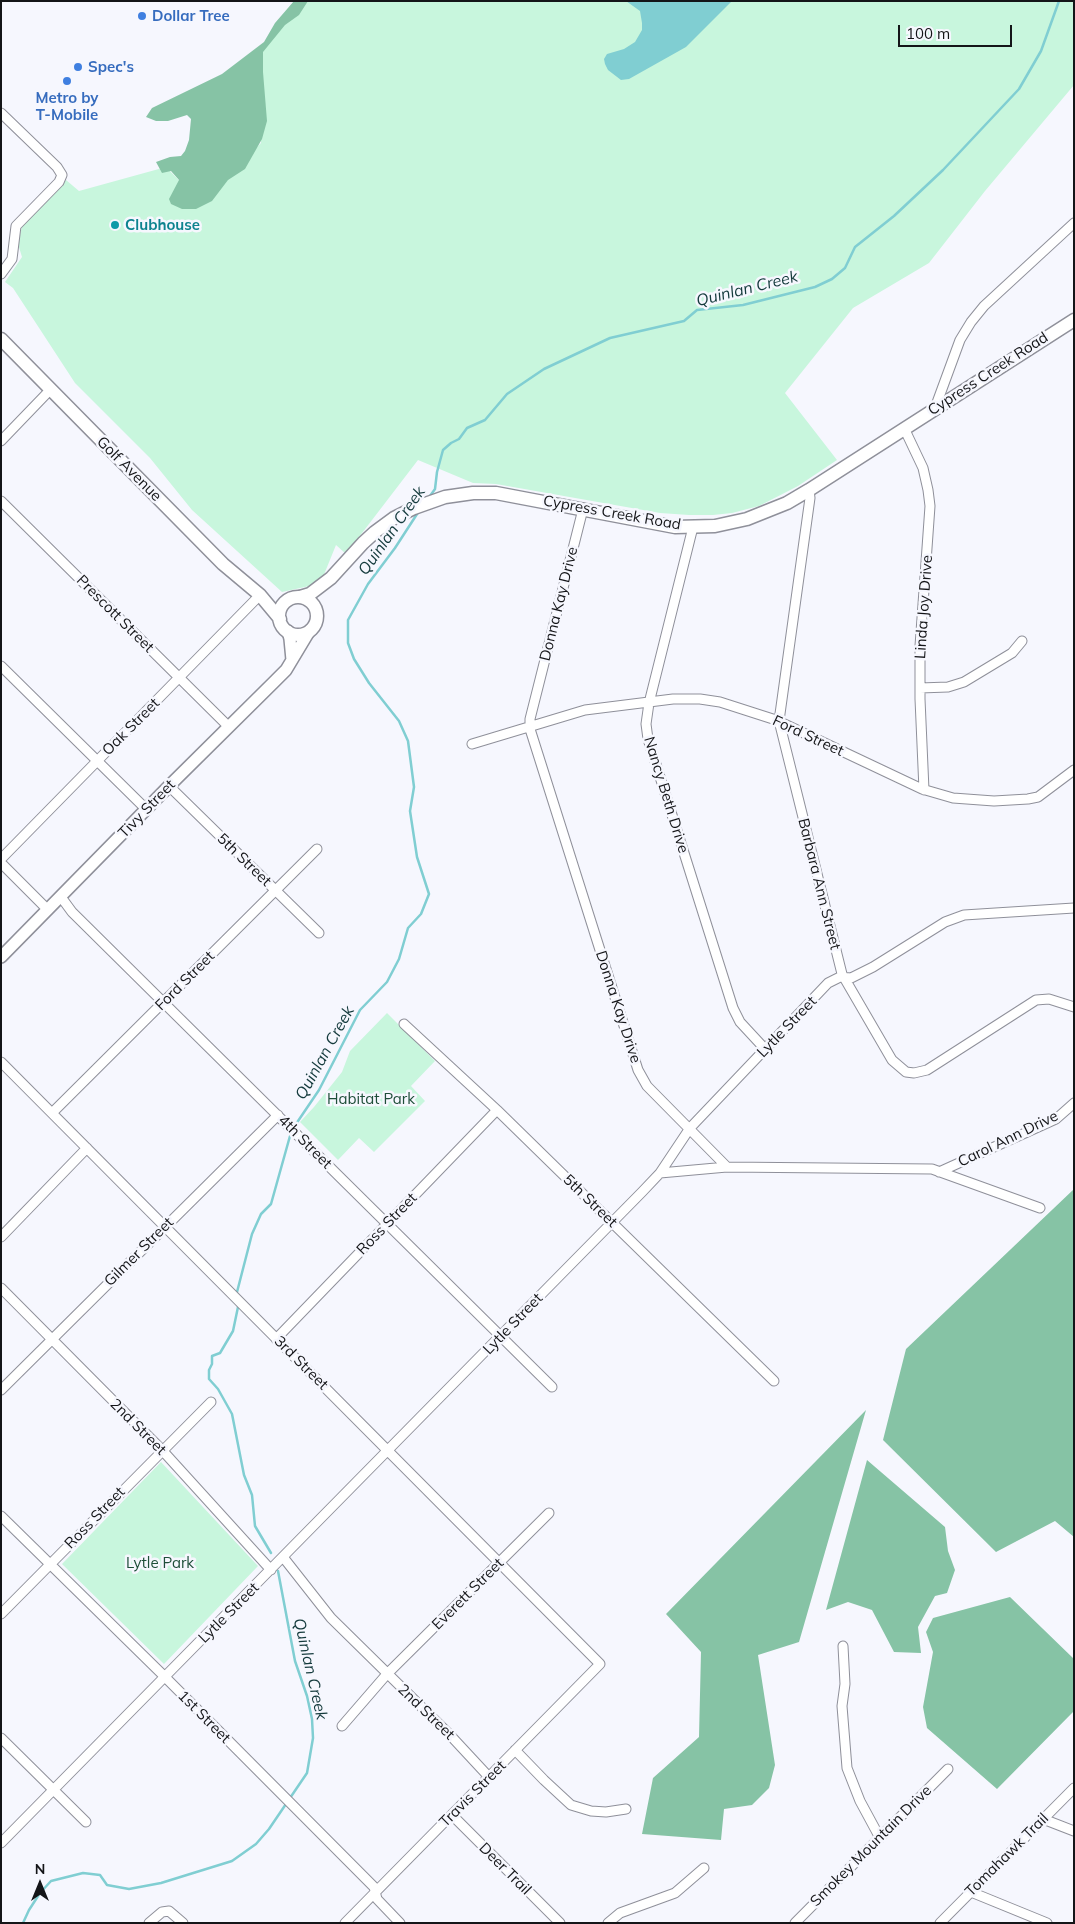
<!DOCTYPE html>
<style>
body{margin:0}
#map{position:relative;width:1075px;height:1924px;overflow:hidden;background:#f6f7fe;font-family:Mulish,sans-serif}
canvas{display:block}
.frame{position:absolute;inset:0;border:2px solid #141518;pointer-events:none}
.north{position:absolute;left:15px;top:1859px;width:50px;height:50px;-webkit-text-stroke:4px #f6f7fe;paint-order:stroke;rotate:0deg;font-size:14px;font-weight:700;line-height:20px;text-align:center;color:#141518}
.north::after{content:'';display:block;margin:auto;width:18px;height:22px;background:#141518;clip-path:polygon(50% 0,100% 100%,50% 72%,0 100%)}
.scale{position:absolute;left:898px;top:25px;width:114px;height:22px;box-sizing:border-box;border:2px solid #141518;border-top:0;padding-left:6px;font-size:15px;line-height:18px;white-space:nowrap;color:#141518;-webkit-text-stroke:4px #f6f7fe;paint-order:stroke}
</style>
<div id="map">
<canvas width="1075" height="1924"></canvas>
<div class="frame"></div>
<div class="north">N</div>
<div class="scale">100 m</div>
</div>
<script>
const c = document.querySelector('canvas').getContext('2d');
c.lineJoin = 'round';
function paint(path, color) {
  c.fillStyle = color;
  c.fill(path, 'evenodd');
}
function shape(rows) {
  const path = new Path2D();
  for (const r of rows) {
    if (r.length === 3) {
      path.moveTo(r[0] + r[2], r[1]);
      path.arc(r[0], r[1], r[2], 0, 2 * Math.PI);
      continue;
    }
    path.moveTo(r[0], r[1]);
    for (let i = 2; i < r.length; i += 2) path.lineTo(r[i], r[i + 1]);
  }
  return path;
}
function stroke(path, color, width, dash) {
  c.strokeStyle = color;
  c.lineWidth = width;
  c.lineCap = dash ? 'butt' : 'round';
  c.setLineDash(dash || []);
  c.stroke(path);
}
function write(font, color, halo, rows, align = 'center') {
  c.font = font + ' Mulish,sans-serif';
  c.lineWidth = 5;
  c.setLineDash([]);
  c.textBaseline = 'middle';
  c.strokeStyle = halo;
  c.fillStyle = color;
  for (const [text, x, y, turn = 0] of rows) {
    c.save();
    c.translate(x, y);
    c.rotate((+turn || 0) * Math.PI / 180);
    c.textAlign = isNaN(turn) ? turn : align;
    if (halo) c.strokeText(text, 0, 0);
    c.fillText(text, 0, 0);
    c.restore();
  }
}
paint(shape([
 [296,1,1074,1,1074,85,985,191,929,263,853,308,785,393,837,460,798,486,759,506,732,513,713,515,689,515,660,513,496,484,473,483,418,460,346,554,336,545,323,577,314,585,282,592,192,510,150,458,75,383,13,288,5,282,22,257,18,244,22,226,27,218,66,180,79,191,166,167,202,204,261,143,256,55],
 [387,1013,435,1061,411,1086,425,1101,374,1152,359,1138,338,1160,300,1122,314,1107,342,1072,350,1051],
 [161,1462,258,1566,164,1664,62,1564]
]), '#c8f6dd');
paint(shape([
 [294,1,308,1,299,15,285,25,263,52,263,72,267,121,262,139,245,169,228,180,212,201,196,209,182,209,171,204,169,199,179,180,171,171,162,173,156,162,170,157,181,156,185,151,189,140,191,119,187,115,168,121,156,121,146,117,152,108,222,74,264,42,275,23],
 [1074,1189,1074,1537,1055,1521,996,1552,883,1440,906,1349],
 [866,1410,799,1642,758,1655,775,1765,769,1788,752,1805,724,1809,721,1840,642,1834,653,1778,699,1737,701,1652,666,1614],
 [867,1460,945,1527,948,1551,955,1570,947,1593,935,1596,918,1627,921,1653,894,1652,872,1610,848,1602,826,1610],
 [1010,1597,1074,1659,1074,1711,997,1789,927,1728,923,1707,933,1652,926,1632,933,1618]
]), '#86c3a5');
paint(shape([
 [626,1,732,1,686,47,629,79,621,80,608,70,605,64,604,59,607,54,624,49,635,42,642,30,642,23,640,11]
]), '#80ced2');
stroke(shape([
 [430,496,435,489,437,472,443,450,451,443,459,439,467,428,485,420,507,394,544,369,610,338,684,321,697,310,743,305,815,287,832,279,845,268,855,247,894,216,943,170,1019,89,1041,51,1059,1],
 [296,1124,319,1090,360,1010,387,982,399,959,408,928,421,914,429,894,417,857,410,811,414,787,408,741,399,721,369,683,354,659,348,643,348,620,368,584,395,548,419,511],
 [237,1292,252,1234,261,1214,271,1204,290,1136],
 [238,1307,233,1331,220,1353,212,1356,212,1364,209,1370,209,1379,218,1389,232,1414,244,1475,252,1495,255,1526,271,1553],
 [23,1923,29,1910,40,1893,51,1881,83,1873,100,1875,107,1885,129,1889,161,1883,232,1861,256,1844,269,1829,307,1773,313,1738,312,1719,307,1696,295,1661,278,1571]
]), '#80ced2', 2.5);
const minor = shape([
 [1,113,57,167,62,175,59,182,16,226,12,259,1,274],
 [935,408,960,340,971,322,984,306,1074,223],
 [904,428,923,468,928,490,930,506,920,646,920,699,924,790],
 [1,441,51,389],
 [809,490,810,498,779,721,842,974,892,1060,906,1072,914,1073,927,1070,1036,1000,1049,999,1074,1007],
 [1,501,229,727],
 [583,509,530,719,530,729,638,1070,647,1086,727,1167,932,1169,1040,1208],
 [693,527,649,703,646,724,648,739,733,1008,740,1022,765,1049],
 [1,666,147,810],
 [920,688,948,687,964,682,1012,653,1022,641],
 [472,744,585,710,673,699,700,699,720,702,776,720,922,789,953,798,994,801,1028,799,1038,797,1074,770],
 [169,786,319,933],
 [1,859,260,595],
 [1,863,48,910],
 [61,897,72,912,552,1387],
 [404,1024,497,1110,774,1381],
 [1,1062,600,1664,345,1923],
 [52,1113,317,849],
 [939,1172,1056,1119,1074,1103],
 [660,1173,727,1167],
 [1,1237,87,1148],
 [1,1288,162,1450,271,1570],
 [276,1339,497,1110],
 [1,1390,278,1115],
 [1,1516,164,1676,374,1887,377,1899,400,1923],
 [283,1557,331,1618,450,1735,489,1777],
 [1,1614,211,1402],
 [843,1646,845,1684,842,1706,847,1768,860,1801,880,1838],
 [342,1726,387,1674,549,1513],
 [1,1738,86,1822],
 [515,1750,544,1780,571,1805,591,1811,606,1812,626,1809],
 [452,1815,560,1923],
 [1043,1819,1074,1831],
 [1,1843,642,1192,660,1173,690,1128,828,983,840,977,851,978,873,967,945,922,964,915,1074,908],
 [971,1892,1047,1923],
 [149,1923,162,1912,169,1911,183,1923],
 [608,1923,620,1913,675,1893,704,1868],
 [795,1923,948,1769],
 [940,1923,1074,1788]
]);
const tertiary = shape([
 [288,631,290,639,292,660],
 [1,957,169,786,275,681,286,670,310,630]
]);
const secondary = shape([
 [1,339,223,564,260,595,280,619],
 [300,597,310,594,331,578,363,543,375,532,394,518,414,508,445,497,473,493,496,493,675,527,715,526,747,519,787,503,809,490,1074,320],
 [298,616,19]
]);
stroke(minor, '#8f909a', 11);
stroke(tertiary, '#8f909a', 14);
stroke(secondary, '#8f909a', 15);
stroke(minor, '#fff', 9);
stroke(tertiary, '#fff', 11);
stroke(secondary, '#fff', 12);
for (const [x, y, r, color] of [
 [142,16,5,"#3f7fe0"],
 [78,67,5,"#3f7fe0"],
 [67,81,5,"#3f7fe0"],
 [115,225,5,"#0f9aa8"]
]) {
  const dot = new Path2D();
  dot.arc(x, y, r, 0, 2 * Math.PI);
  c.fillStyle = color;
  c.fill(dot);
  stroke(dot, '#f6f7fe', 2);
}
write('bold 15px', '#366cbe', '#f6f7fe', [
 ["Dollar Tree",152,16],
 ["Spec's",88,67],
 ["Metro by",67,98,"center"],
 ["T-Mobile",67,115,"center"]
], 'left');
write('bold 15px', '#0d838f', '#f6f7fe', [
 ["Clubhouse",125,225]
], 'left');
write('15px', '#141518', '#f6f7fe', [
 ["Cypress Creek Road",988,374,-33],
 ["Golf Avenue",129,469,45],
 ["Cypress Creek Road",612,513,10],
 ["Donna Kay Drive",559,604,-76],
 ["Linda Joy Drive",924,607,-86],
 ["Prescott Street",115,614,45],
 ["Oak Street",131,727,-45],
 ["Ford Street",808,736,25],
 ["Nancy Beth Drive",666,795,73],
 ["Tivy Street",147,809,-46],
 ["5th Street",244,860,44],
 ["Barbara Ann Street",819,884,76],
 ["Ford Street",185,981,-45],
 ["Donna Kay Drive",618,1007,72],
 ["Lytle Street",787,1027,-46],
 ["Carol Ann Drive",1008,1139,-26],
 ["4th Street",305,1142,45],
 ["5th Street",590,1201,44],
 ["Ross Street",387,1224,-46],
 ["Gilmer Street",139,1252,-45],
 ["Lytle Street",513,1324,-46],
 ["3rd Street",301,1363,45],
 ["2nd Street",138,1427,45],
 ["Ross Street",95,1518,-46],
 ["Everett Street",468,1594,-45],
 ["Lytle Street",229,1613,-45],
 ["2nd Street",426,1712,44],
 ["1st Street",204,1717,45],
 ["Travis Street",473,1794,-45],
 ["Smokey Mountain Drive",871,1846,-45],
 ["Tomahawk Trail",1007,1855,-45],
 ["Deer Trail",505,1869,45]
]);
write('15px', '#1e4e39', '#f6f7fe', [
 ["Habitat Park",371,1099],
 ["Lytle Park",160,1563]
]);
write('italic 16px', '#143a3c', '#f6f7fe', [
 ["Quinlan Creek",747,289,-14],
 ["Quinlan Creek",392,531,-55],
 ["Quinlan Creek",325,1053,-61],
 ["Quinlan Creek",310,1669,77]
]);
</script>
